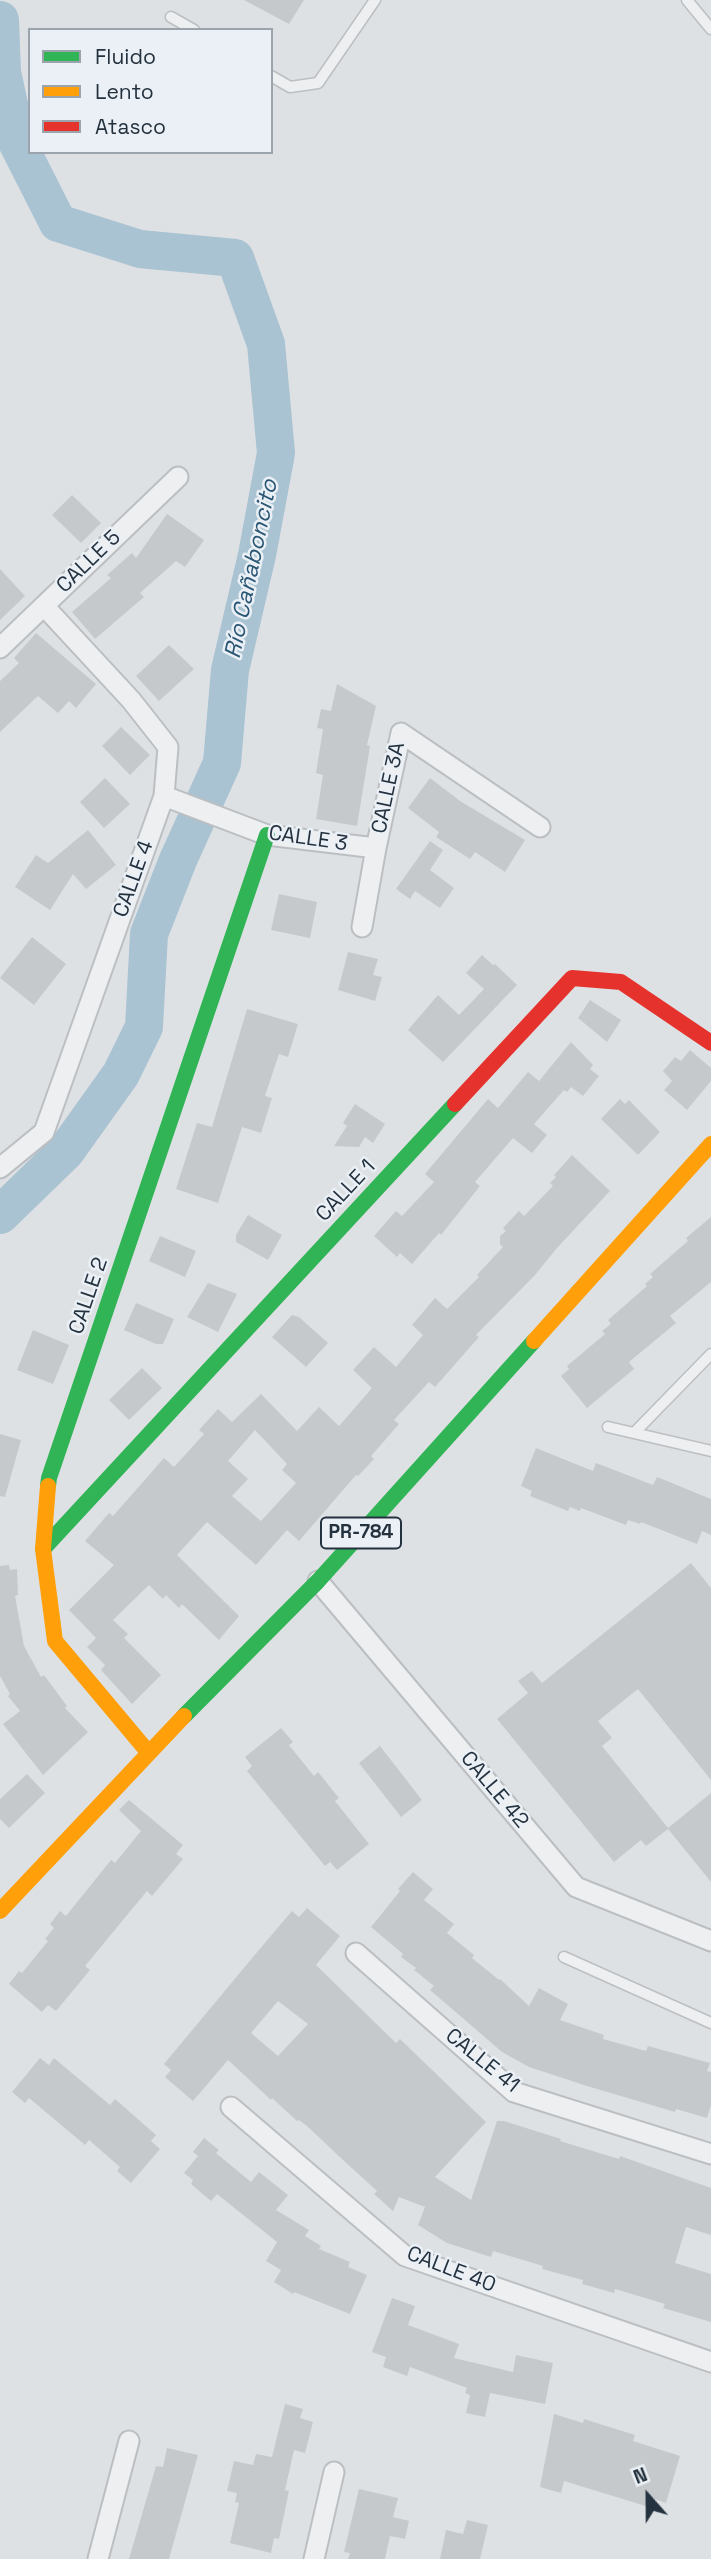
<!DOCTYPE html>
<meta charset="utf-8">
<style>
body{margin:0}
#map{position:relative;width:711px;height:2559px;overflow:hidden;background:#dee1e4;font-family:"Space Grotesk",sans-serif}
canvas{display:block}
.legend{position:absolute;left:28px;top:28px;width:245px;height:126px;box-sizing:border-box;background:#eaf0f5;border:2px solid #9ba4ac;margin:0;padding:9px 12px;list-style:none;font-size:21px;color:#24313e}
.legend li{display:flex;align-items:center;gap:14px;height:35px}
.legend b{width:35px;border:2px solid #9ba4ac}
.north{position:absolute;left:613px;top:2461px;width:70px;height:70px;-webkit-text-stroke:5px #eaf0f5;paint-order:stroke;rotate:339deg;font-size:19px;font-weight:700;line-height:28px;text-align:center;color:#24313e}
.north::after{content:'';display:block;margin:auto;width:24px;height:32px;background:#24313e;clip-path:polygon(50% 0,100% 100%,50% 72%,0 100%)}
</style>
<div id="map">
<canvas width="711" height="2559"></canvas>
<ul class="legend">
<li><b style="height:9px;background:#30b455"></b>Fluido</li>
<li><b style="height:9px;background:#ff9f0a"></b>Lento</li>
<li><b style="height:9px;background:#e5322d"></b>Atasco</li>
</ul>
<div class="north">N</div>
</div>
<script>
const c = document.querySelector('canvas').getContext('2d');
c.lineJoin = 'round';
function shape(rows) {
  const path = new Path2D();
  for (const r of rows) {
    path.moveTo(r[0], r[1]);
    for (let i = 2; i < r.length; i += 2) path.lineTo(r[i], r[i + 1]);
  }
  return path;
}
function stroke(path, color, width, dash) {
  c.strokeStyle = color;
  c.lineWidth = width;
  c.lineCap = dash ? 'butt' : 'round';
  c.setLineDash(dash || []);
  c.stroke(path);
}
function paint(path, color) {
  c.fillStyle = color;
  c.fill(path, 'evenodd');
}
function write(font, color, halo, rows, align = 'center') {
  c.font = font + ' "Space Grotesk",sans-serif';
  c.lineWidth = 5;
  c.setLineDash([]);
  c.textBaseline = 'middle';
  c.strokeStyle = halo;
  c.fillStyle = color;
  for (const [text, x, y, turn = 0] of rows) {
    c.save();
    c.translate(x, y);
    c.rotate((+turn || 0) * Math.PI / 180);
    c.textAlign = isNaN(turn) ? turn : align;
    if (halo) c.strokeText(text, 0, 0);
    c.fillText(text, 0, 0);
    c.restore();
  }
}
stroke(shape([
 [0,20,2,72,17,142,58,223,140,249,235,258,266,344,276,453,257,555,230,670,222,763,178,860,149,934,144,1027,121,1074,66,1151,0,1215]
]), '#a9c3d2', 38);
paint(shape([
 [244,0,304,0,289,24],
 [72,495,101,523,81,543,52,515],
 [167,514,204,540,185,567,176,561,140,593,144,597,95,639,72,612,111,578,107,575,132,553,136,558],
 [0,569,25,596,0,620],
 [36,633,96,684,76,708,69,701,58,713,38,696,0,732,0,681,19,663,14,658],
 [169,645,194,669,159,701,136,676],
 [337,684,376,706,367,745,370,746,357,826,316,819,323,775,316,773,323,729,317,728,321,709,331,711],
 [121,727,150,755,130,775,102,746],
 [105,778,130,804,104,828,80,802],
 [430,778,460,801,525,840,505,872,475,852,470,859,436,837,439,832,408,808],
 [88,830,116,865,86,889,73,874,50,910,15,887,36,855,48,863],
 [430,841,443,850,430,870,454,888,440,908,415,891,410,899,396,889],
 [279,894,317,902,310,938,271,930],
 [32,937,66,964,34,1005,0,978],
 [348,952,378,959,373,975,382,977,375,1001,338,990],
 [482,955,493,965,495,964,517,985,443,1062,408,1030,438,995,459,1015,484,989,466,973],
 [590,1000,621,1020,607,1042,578,1018],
 [247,1009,298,1024,288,1057,279,1054,265,1096,272,1098,261,1133,242,1127,218,1203,176,1189,197,1123,212,1127],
 [571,1042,593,1065,590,1069,599,1076,583,1096,571,1087,567,1092,564,1090,534,1124,547,1135,532,1153,513,1138,475,1182,480,1186,441,1235,439,1233,412,1264,400,1253,397,1257,374,1236,396,1211,402,1216,434,1182,425,1174,488,1099,498,1108,528,1072,539,1081],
 [690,1050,711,1068,711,1081,687,1110,664,1090,672,1081,663,1071,675,1057,681,1061],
 [620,1099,625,1104,629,1100,660,1132,638,1155,601,1119],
 [355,1104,385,1124,373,1143,365,1137,359,1147,334,1146,347,1126,343,1123],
 [572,1155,610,1191,557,1248,535,1275,476,1335,479,1337,435,1387,429,1382,394,1420,399,1424,371,1456,374,1459,358,1476,356,1475,299,1541,287,1530,256,1565,207,1522,177,1555,239,1616,219,1640,182,1604,179,1608,166,1595,163,1599,149,1585,113,1620,128,1634,124,1638,161,1675,132,1704,101,1670,105,1665,87,1647,96,1638,69,1610,114,1565,85,1541,109,1513,113,1516,164,1458,174,1467,204,1434,199,1430,218,1409,232,1422,261,1394,297,1431,319,1407,339,1426,372,1388,353,1370,374,1347,396,1367,423,1335,412,1325,435,1298,447,1309,479,1277,477,1275,503,1247,500,1244,500,1236,506,1231,503,1228,519,1211,524,1216,553,1186,550,1183,556,1177,554,1175],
 [255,1430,287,1464,282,1470,296,1483,261,1521,232,1496,248,1479,228,1461],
 [248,1215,282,1235,268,1260,236,1242,236,1235],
 [711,1217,711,1282,670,1316,676,1323,629,1362,634,1369,587,1408,561,1376,569,1369,567,1366,605,1334,602,1331,611,1324,608,1320,647,1286,645,1284,653,1277,650,1274,688,1241,686,1238],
 [160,1236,196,1251,185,1277,149,1261],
 [208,1283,237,1294,218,1332,187,1317],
 [136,1303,174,1319,163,1344,156,1344,124,1330],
 [292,1315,299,1317,328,1343,306,1367,272,1337],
 [33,1330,69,1345,53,1384,17,1370],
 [142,1368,162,1388,129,1420,109,1400],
 [0,1434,21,1440,5,1497,0,1496],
 [536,1448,593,1471,596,1463,653,1485,657,1477,711,1499,711,1535,702,1531,697,1544,641,1522,640,1524,628,1520,626,1525,581,1508,580,1511,570,1507,568,1511,530,1496,532,1491,521,1486],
 [691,1563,711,1588,711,1780,638,1689,598,1721,612,1738,602,1746,668,1828,711,1793,711,1882,668,1829,646,1846,641,1840,614,1862,497,1719,528,1693,518,1681,532,1671,542,1683],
 [9,1565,10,1570,17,1569,18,1595,15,1596,24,1646,41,1677,44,1675,67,1706,65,1708,88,1732,43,1775,3,1724,20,1711,8,1696,10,1694,0,1676,0,1566],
 [281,1728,293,1742,289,1745,314,1776,318,1772,339,1798,335,1801,369,1844,337,1870,330,1862,325,1866,247,1771,252,1766,245,1757],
 [380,1746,422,1800,401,1817,359,1763],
 [27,1774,45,1793,9,1828,0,1819,0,1799],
 [129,1800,183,1845,176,1854,183,1859,152,1896,147,1891,85,1966,90,1970,56,2011,48,2005,42,2012,9,1984,19,1971,22,1973,48,1941,45,1939,54,1928,50,1924,60,1911,66,1916,111,1860,115,1863,141,1831,119,1810],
 [413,1872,433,1889,424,1900,454,1924,447,1933,474,1955,472,1958,499,1980,500,1979,529,2006,539,1988,568,2004,560,2020,604,2035,603,2039,646,2051,648,2046,710,2063,707,2071,711,2072,711,2105,707,2118,676,2109,675,2112,587,2086,529,2067,502,2052,430,1990,434,1986,414,1970,416,1968,401,1957,403,1954,371,1927,400,1891,398,1889],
 [307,1908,340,1936,316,1965,396,2043,400,2039,486,2122,435,2177,471,2200,497,2121,504,2121,561,2139,560,2141,619,2159,620,2156,711,2188,711,2235,686,2227,675,2263,711,2274,711,2322,663,2308,665,2304,615,2289,614,2293,582,2284,583,2280,542,2269,543,2266,493,2251,491,2257,447,2243,418,2225,425,2207,399,2197,393,2211,374,2194,377,2191,343,2160,307,2126,299,2120,297,2121,272,2098,271,2100,228,2060,193,2101,165,2077,171,2070,164,2064,258,1951,292,1911,299,1917],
 [278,2001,308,2024,278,2056,251,2033],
 [40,2058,49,2065,54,2058,110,2105,115,2099,156,2135,151,2141,160,2149,131,2183,117,2171,120,2167,89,2140,85,2145,29,2098,25,2103,12,2092],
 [204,2138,219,2150,216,2153,251,2182,259,2172,288,2195,276,2210,309,2230,305,2236,321,2246,319,2249,350,2262,348,2267,367,2275,350,2314,294,2292,293,2294,274,2282,281,2270,266,2261,277,2242,217,2194,211,2201,191,2184,193,2180,184,2173,198,2156,193,2152],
 [392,2298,415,2306,408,2325,459,2344,454,2358,513,2372,516,2355,553,2363,545,2404,490,2393,485,2417,466,2413,470,2395,465,2393,467,2388,410,2367,407,2376,383,2367,386,2357,372,2352],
 [285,2404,303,2409,300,2418,313,2422,305,2453,294,2450,285,2490,289,2491,279,2539,274,2538,271,2553,230,2543,239,2503,235,2502,237,2493,227,2491,234,2461,253,2465,256,2454,272,2457],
 [554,2414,583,2423,584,2419,635,2435,633,2441,680,2456,666,2503,652,2498,649,2507,564,2481,561,2493,540,2487],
 [167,2448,198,2455,169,2559,129,2559,156,2466,163,2467],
 [359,2489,398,2498,393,2517,409,2521,405,2539,390,2536,385,2559,348,2559,350,2553,344,2552],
 [467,2520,488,2525,480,2559,440,2559,446,2530,463,2534]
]), '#c6c9cc');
const lane = shape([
 [687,0,711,29],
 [171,17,194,30],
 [271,76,290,87,318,83,375,0],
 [608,1427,711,1451],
 [634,1433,711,1354],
 [564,1957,711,2023]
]);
const street = shape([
 [0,648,178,477],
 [164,796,267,835,376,848],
 [362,927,376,848,401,733,540,827],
 [0,1168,44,1132,164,796,168,747,131,700,44,606],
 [318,1581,576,1887,711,1941],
 [356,1953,514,2092,711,2154],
 [231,2107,405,2256,711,2362],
 [98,2559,129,2441],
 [314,2559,334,2472]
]);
stroke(lane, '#bcbfc2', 13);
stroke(street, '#bcbfc2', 23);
stroke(lane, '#edeff1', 10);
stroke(street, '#edeff1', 19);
stroke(shape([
 [48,1486,49,1478,267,835],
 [43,1549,455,1104],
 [184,1716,318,1581,534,1341]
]), '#30b455', 16);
stroke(shape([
 [534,1341,711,1144],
 [48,1486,43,1549,55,1641,148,1752],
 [0,1911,184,1716]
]), '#ff9f0a', 16);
stroke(shape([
 [455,1104,572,978,621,982,711,1043]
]), '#e5322d', 16);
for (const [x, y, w] of [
 [361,1533,80]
]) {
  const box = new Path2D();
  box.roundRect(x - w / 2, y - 15.5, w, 31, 5);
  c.fillStyle = '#eaf0f5';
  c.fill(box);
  stroke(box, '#24313e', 2);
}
write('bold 19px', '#24313e', null, [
 ["PR-784",361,1533]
]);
write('21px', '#24313e', '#eaf0f5', [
 ["CALLE 5",89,562,-44],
 ["CALLE 3A",389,788,-78],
 ["CALLE 3",308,839,8],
 ["CALLE 4",134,879,-70],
 ["CALLE 1",346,1191,-47],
 ["CALLE 2",89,1296,-71],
 ["CALLE 42",494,1790,50],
 ["CALLE 41",482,2061,39],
 ["CALLE 40",451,2270,21]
]);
write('italic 23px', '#2b5775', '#eaf0f5', [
 ["Río Cañaboncito",252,569,-78]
]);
</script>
